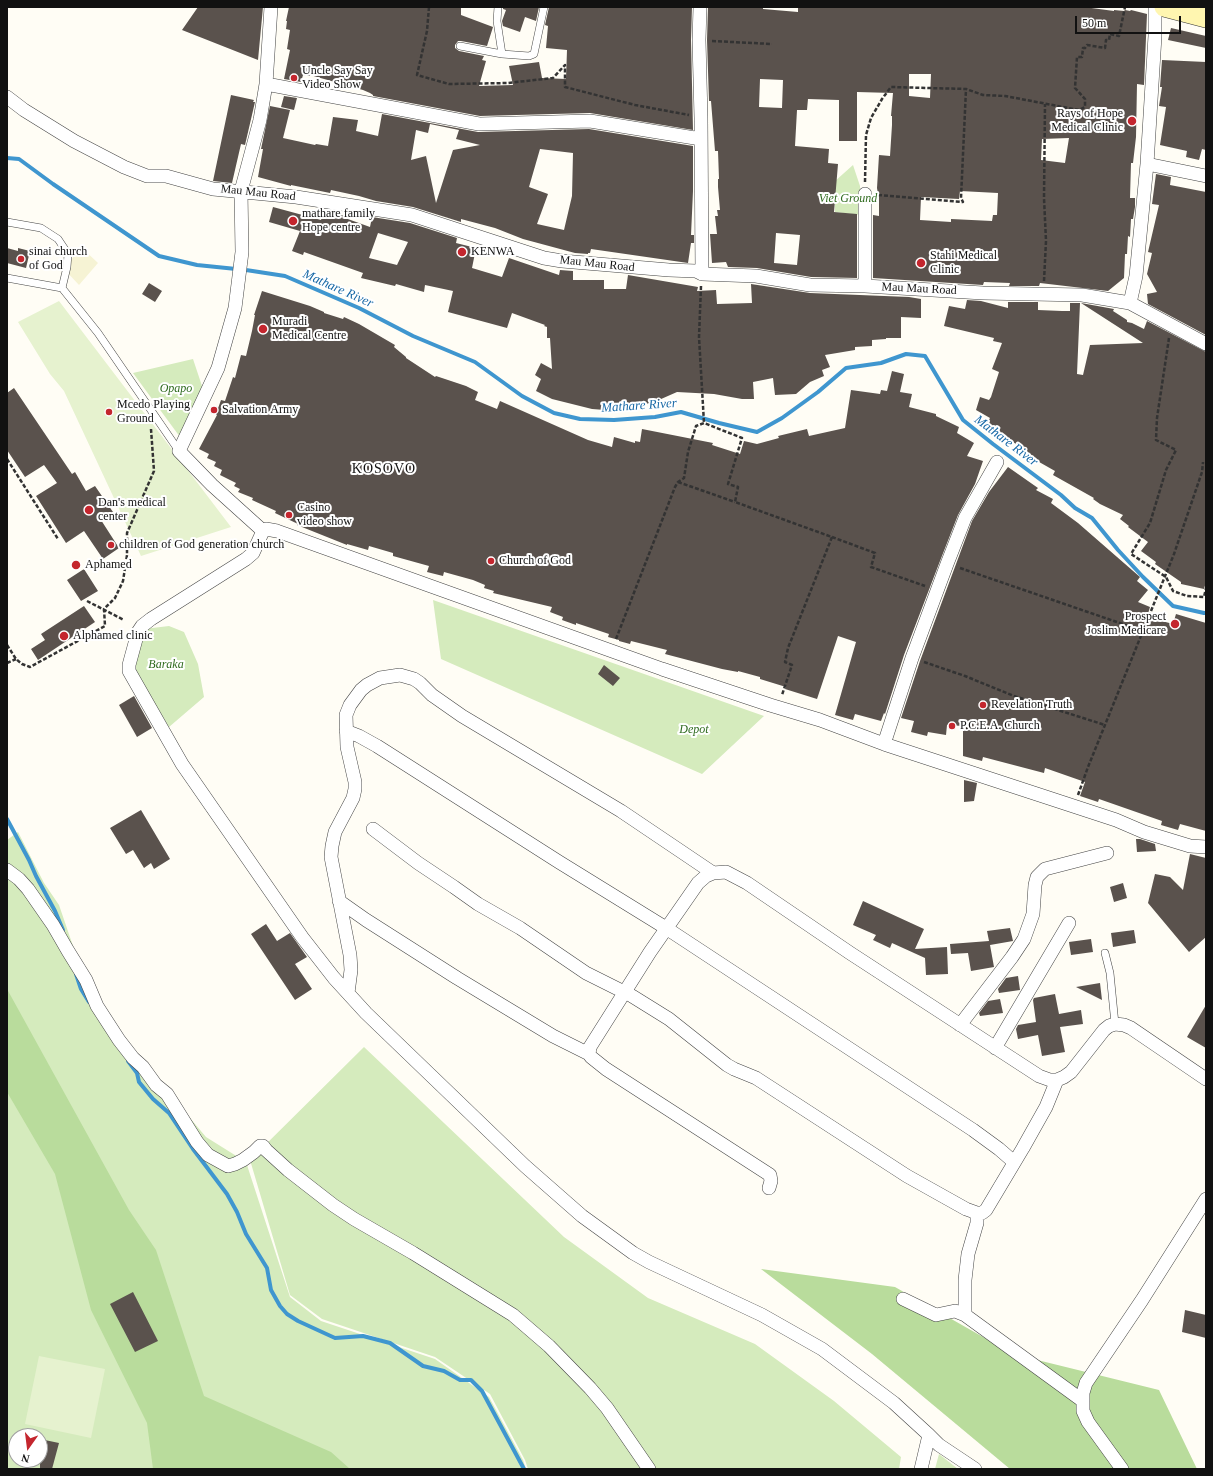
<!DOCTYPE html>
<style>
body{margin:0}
#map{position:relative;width:1213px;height:1476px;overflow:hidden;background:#fffdf5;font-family:Georgia,serif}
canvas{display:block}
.frame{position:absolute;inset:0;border:8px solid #111;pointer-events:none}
.north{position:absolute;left:8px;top:1428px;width:40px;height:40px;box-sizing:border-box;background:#fff;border:1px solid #a0a0a0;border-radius:50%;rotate:194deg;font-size:11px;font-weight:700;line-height:16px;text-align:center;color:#111}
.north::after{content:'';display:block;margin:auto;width:14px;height:18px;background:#c4262e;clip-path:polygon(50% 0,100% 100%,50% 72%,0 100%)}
.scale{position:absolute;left:1075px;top:16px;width:106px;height:18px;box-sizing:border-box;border:2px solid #111;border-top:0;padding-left:5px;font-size:12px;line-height:14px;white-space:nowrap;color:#111;-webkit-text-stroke:3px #fff;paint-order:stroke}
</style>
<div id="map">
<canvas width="1213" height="1476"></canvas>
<div class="frame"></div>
<div class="north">N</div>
<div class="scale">50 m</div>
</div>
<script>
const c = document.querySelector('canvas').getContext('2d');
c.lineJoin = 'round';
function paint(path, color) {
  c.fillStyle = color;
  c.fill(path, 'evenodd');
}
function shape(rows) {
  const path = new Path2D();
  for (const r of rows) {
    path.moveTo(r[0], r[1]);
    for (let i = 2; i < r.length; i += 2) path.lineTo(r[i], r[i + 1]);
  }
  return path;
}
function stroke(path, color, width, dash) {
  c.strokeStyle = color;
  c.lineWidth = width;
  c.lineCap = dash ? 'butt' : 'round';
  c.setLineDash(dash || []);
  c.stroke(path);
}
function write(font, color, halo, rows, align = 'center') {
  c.font = font + ' Georgia,serif';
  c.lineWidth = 4;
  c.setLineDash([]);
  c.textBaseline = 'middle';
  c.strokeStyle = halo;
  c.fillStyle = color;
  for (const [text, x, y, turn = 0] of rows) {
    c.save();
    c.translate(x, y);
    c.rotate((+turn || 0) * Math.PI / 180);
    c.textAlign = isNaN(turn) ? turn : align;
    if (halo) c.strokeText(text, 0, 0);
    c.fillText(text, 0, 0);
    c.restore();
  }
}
paint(shape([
 [82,248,98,263,79,285,63,268]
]), '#f6f3d4');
paint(shape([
 [853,165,860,186,861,215,835,212,834,182],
 [193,359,204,392,180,437,133,373],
 [433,600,764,716,702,774,441,659],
 [169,626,184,632,198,664,204,697,169,727,134,669,144,629],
 [18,832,44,883,59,905,87,987,113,1027,206,1137,246,1162,290,1297,321,1321,435,1359,489,1397,523,1460,526,1469,7,1469,7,840],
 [16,1436,40,1436,40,1460,16,1460],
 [364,1047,564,1237,648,1298,755,1344,834,1401,901,1457,899,1469,528,1469,525,1460,490,1394,435,1357,322,1319,290,1295,250,1160],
 [939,1454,958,1469,935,1469]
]), '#d5ebbd');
paint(shape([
 [7,989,129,1210,156,1250,204,1396,331,1452,350,1469,153,1469,147,1423,91,1310,55,1174,7,1092],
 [761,1269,895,1287,1013,1354,1159,1390,1197,1469,1010,1469,872,1354]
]), '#b9dc9c');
paint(shape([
 [59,301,231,527,141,556,64,391,50,374,18,322],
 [39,1356,105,1369,91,1438,25,1424]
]), '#e6f2cf');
stroke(shape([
 [7,158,19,159,53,184,159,256,197,265,246,270,285,276,359,308,413,336,475,362,522,396,554,413,580,419,614,420,655,417,681,412,719,423,757,432,782,418,818,392,846,368,881,363,906,354,925,356,963,420,993,444,1061,495,1075,508,1092,518,1118,550,1143,577,1173,606,1204,613,1206,613],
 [7,819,29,860,36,876,55,911,63,930],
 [76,974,81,989,89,1002],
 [128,1061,137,1073,139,1082,153,1099,169,1113,193,1149,227,1194,237,1212,246,1234,267,1268,271,1290,280,1306,287,1314,298,1321,335,1338,363,1336,390,1343,423,1366,444,1371,460,1380,471,1380,482,1391,524,1469]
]), '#3f96cf', 4);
paint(shape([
 [198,7,263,7,258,60,182,30],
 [289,7,461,7,461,15,493,27,487,46,461,41,458,41,455,45,455,48,459,51,484,56,482,60,486,61,479,86,513,85,509,66,539,62,542,78,566,79,567,50,546,48,548,26,545,25,549,7,692,7,691,40,693,130,590,113,480,116,373,96,373,95,370,93,363,90,310,75,310,76,303,75,301,82,284,79,290,50,287,49,290,30,286,29,287,21,286,21],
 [503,7,539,7,536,21,525,17,520,32,503,26,502,21,506,10,503,9],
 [708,7,763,7,763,9,798,12,798,7,1084,7,1114,11,1114,10,1124,11,1125,10,1130,11,1131,10,1147,14,1144,85,1137,84,1136,137,1133,163,1131,163,1130,198,1135,198,1135,207,1133,219,1131,219,1130,237,1128,236,1127,254,1125,254,1124,278,1108,291,1040,283,1039,286,1009,286,1010,283,984,282,983,285,873,278,873,215,879,216,879,194,878,194,877,188,879,155,890,156,892,125,892,116,891,116,893,93,857,92,857,141,839,141,839,100,808,99,807,110,797,110,795,146,829,149,828,163,838,164,834,212,857,214,857,278,811,277,757,268,728,267,726,262,712,263,710,234,717,234,715,216,718,216,717,210,720,210,718,187,718,179,719,179,718,151,715,151,711,101,709,101,707,40],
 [909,74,931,74,930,98,909,96],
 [760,79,783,80,782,108,759,107],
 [1069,138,1065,163,1041,160,1042,139],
 [960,191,998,193,997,215,993,215,992,221,951,219,951,222,920,220,921,197,959,199],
 [776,233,800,235,797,265,774,263],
 [1171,28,1206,36,1206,48,1168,40],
 [1162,60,1206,62,1206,150,1202,149,1199,160,1186,157,1187,151,1160,145,1166,107,1159,106,1162,87,1160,87],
 [231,95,254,100,253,102,255,102,245,145,241,144,232,183,213,181],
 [284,96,297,98,294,110,281,107],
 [270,106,290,110,283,138,315,145,316,144,328,146,333,117,358,120,356,131,378,136,382,114,478,132,589,129,693,146,693,191,691,235,694,235,694,243,691,243,688,263,591,249,590,253,588,253,588,254,575,253,523,239,495,228,461,219,461,222,413,207,376,201,359,196,331,190,330,193,291,185,291,186,258,177,263,149,261,149],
 [430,124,459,130,456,139,480,145,453,150,436,203,426,156,411,160,416,130,428,133],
 [540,149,573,153,572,196,564,230,537,224,548,194,529,187],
 [1156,174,1171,177,1170,185,1206,192,1206,335,1148,304,1147,294,1157,292,1147,274,1152,253,1148,252,1159,205,1152,204],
 [273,207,321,220,324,210,345,216,345,218,370,227,372,217,410,223,457,238,456,243,476,248,472,268,502,277,509,258,559,275,560,270,573,271,573,280,604,280,604,289,626,289,628,275,698,287,697,291,716,290,717,304,752,303,751,284,810,293,909,297,921,299,921,318,901,317,901,338,886,338,886,339,872,340,872,346,855,347,855,350,825,355,830,367,822,370,824,376,810,382,796,394,775,395,773,378,753,382,754,399,742,399,714,394,677,392,652,403,626,406,621,405,621,407,606,404,605,410,592,409,552,399,536,391,541,379,535,375,541,363,552,369,550,338,547,338,547,327,544,326,545,325,512,313,507,328,448,312,453,291,425,285,424,292,396,284,395,286,361,278,363,273,304,252,303,255,292,251,300,231,269,222],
 [378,233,408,242,397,265,369,258],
 [7,248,18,251,18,248,30,251,26,268,7,263],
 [149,283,162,291,155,302,142,294],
 [262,291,310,306,324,312,324,313,343,319,344,317,359,324,395,345,394,347,406,357,406,358,435,377,436,376,466,386,478,392,475,400,497,409,500,401,588,440,612,447,614,437,635,443,635,441,640,442,642,429,713,443,712,445,740,454,744,441,757,444,779,438,778,436,807,429,809,436,845,428,851,390,880,394,881,390,887,391,892,371,904,374,900,392,912,394,909,407,936,414,936,416,959,427,957,433,974,443,967,456,983,461,975,484,958,515,940,561,904,655,885,714,884,713,881,721,855,714,853,720,835,715,856,642,838,636,817,699,785,689,786,687,760,679,760,677,738,671,738,672,722,669,665,654,667,650,631,641,630,644,619,641,619,640,608,637,609,634,576,623,576,625,562,620,563,617,550,612,552,607,493,593,494,591,484,588,485,585,473,580,444,572,443,576,427,572,429,566,393,556,393,553,369,546,368,550,347,544,347,545,297,525,298,524,275,513,276,511,252,500,253,498,238,492,240,489,234,486,236,483,220,475,222,470,214,466,216,462,207,458,209,454,199,449,217,415,216,414,221,400,225,401,233,377,235,378,241,355,246,356,252,331,255,315,254,315],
 [967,300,981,301,1008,308,1008,302,1038,302,1038,310,1062,311,1070,311,1070,303,1080,303,1077,374,1083,375,1090,345,1143,343,1081,303,1114,309,1113,311,1127,320,1127,322,1132,323,1144,329,1147,321,1206,352,1206,582,1204,589,1181,584,1181,582,1155,564,1156,562,1141,551,1148,542,1128,527,1129,526,1120,519,1123,515,1100,504,1093,499,1094,498,1053,475,1055,471,1025,454,1027,450,1016,444,1004,436,1005,435,986,425,990,418,976,410,980,397,989,400,991,397,999,372,992,369,1002,343,993,341,994,338,944,326,949,306,965,309],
 [14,388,72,474,75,472,86,491,95,486,113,512,101,520,119,548,103,559,84,531,66,543,36,496,57,483,44,465,25,477,7,450,7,393],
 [1008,467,1038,488,1036,490,1053,499,1051,503,1078,523,1140,577,1137,581,1148,590,1138,602,1150,607,1147,617,1173,624,1176,614,1206,623,1206,831,1180,824,1178,830,1161,825,1162,821,1099,799,1098,802,1080,796,1085,782,1045,768,1044,773,983,757,982,761,963,756,963,726,947,725,946,735,928,732,927,736,911,732,914,721,901,718,920,661,972,521,989,492],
 [84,569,98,591,81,601,67,580],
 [84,606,95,622,38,660,31,649,45,640,41,634],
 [604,665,620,678,613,686,598,674],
 [134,696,152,728,137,737,119,705],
 [964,780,977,783,974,801,964,802],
 [141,810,170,859,154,869,151,863,144,868,133,850,126,854,110,828],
 [1136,839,1140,839,1155,844,1156,851,1137,852],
 [1190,854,1206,858,1206,937,1189,952,1148,903,1155,874,1170,877,1183,890],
 [1123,883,1127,898,1114,902,1110,887],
 [863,901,924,929,915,949,947,947,948,974,926,975,925,958,892,943,890,948,873,940,876,935,853,925],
 [266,924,277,941,290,933,307,957,295,964,312,989,295,1000,251,934],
 [1010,928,1013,941,990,945,994,967,971,971,968,953,951,954,950,944,989,941,987,931],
 [1134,930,1136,943,1113,947,1111,933],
 [1091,939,1093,952,1071,955,1069,942],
 [1018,976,1020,990,999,993,998,989,1006,978],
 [1100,983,1102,1000,1076,987],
 [1055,994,1059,1014,1081,1010,1083,1024,1060,1027,1065,1052,1042,1056,1038,1035,1018,1039,1016,1029,1018,1025,1036,1022,1033,1000,1034,998],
 [1000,999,1003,1013,980,1016,979,1013,988,1001],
 [1206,1005,1206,1048,1187,1037],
 [133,1292,158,1341,135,1352,110,1304],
 [1185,1310,1206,1315,1206,1338,1182,1332],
 [40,1439,59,1443,52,1469,40,1469]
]), '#5a524d');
const lane = shape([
 [498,7,497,21,502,54],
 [460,46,502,54,529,56,534,54,544,7],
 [7,222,41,228,58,239,68,254,67,267,62,288],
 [7,278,62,288,98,333,179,451],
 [1105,953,1110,973,1115,1024]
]);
const street = shape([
 [700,7,699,40,701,118,702,274],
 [266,84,479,124,590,121,701,139],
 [7,97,24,110,74,141,124,167,147,176,166,176,213,189,296,197,412,215,544,258,562,261,669,270,696,271,702,274,756,276,810,285,865,286,983,293,1082,295,1130,303,1206,344],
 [1147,164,1206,176],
 [865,286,865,194],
 [1130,303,1136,276,1147,164,1155,36,1155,7],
 [263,531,212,485,179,451,218,368,235,308,242,252,241,191,260,120,266,84,271,7],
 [346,731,359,736,377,746,559,862,666,928,973,1130,999,1149,1014,1162],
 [884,744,912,658,947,564,965,518,997,462],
 [373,829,418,863,454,887,478,904,520,928,586,973,632,996,669,1019,727,1065,734,1069,756,1078,907,1176,966,1209,977,1213,982,1213,986,1210,1023,1148,1046,1107,1057,1080],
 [7,870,19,879,28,889,53,925,68,951,86,980,97,1006,119,1040,133,1058,143,1067,156,1085,167,1094,197,1142,208,1155,228,1166,235,1164,243,1160,254,1152,260,1146,263,1146,266,1150,288,1170,333,1205,354,1219,413,1253,513,1315,549,1346,590,1388,607,1408,649,1469],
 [339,901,366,920,457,978,553,1036,589,1054],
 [348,993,351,970,350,955,331,857,332,846,335,832,353,798,355,789,355,782,347,747,346,715,350,705,361,690,367,685,380,678,400,675,414,679,420,683,432,695,462,716,621,811,713,873],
 [960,1025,1012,957,1024,939,1033,914,1035,885,1037,877,1045,869,1107,853],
 [995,1048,1069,923],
 [769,1188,771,1181,770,1175,606,1069,591,1057,589,1054,590,1047,650,952,698,883,706,876,713,873,726,872,747,883,850,953,1039,1076,1050,1080,1057,1080,1064,1077,1071,1072,1104,1030,1109,1026,1115,1024,1124,1025,1131,1028,1206,1079],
 [903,1299,936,1315,955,1311,965,1315,1083,1401],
 [965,1315,965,1280,968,1254,977,1223,977,1213],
 [929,1435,939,1445,975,1469],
 [921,1469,929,1435,894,1403,822,1349,762,1315,649,1262,633,1253,582,1216,525,1166,366,1013,334,978,302,937,182,764,129,671,129,665,138,632,142,626,151,619,246,559,253,553,263,531,266,529,277,531,662,669,770,705,820,720,884,744,1116,820,1144,832,1190,846,1206,847],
 [1122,1469,1088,1422,1083,1411,1083,1393,1086,1383,1142,1300,1206,1199]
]);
const secondary = shape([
 [1164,7,1206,18]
]);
stroke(lane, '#444', 8);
stroke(street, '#444', 14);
stroke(secondary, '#333', 20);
stroke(shape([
 [429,7,427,31,417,75,449,84,508,83,553,78,565,65,565,87,635,105,689,115],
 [712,41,772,44],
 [865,182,866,135,871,118,882,99,891,87,966,89,983,95,1005,96,1079,110,1085,107,1085,99,1075,88,1077,57,1082,57,1083,48,1085,48,1087,45,1105,48,1106,40,1109,40,1110,34,1119,36,1125,7],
 [878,195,963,202,961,198,966,89],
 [1044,281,1046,241,1044,198,1045,104],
 [701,286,699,337,704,423],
 [1169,338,1157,418,1156,440,1176,450,1166,470,1150,523,1131,554,1166,577,1173,591,1187,596,1204,597,1206,588],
 [7,459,58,539],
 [678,482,735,502],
 [832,537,875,553,871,567,925,586],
 [960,568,1143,631],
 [87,601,124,620],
 [616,639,675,487,678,482,684,478,688,452,696,426,704,423,742,438,728,484,738,487,735,502,832,537,788,648,785,662,792,665,782,695],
 [7,645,16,659,22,664,30,667,105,626,104,609,115,598,123,581,127,555,127,533,154,471,151,429],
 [924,662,965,676,1014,696,1105,725],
 [7,663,16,659],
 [1078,795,1088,767,1174,554,1202,472,1203,462]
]), '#333', 2.5, [4, 2]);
stroke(lane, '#fff', 7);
stroke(street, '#fff', 13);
stroke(secondary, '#fff6b0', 19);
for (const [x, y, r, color] of [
 [294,78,4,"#c4262e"],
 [1132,121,5,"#c4262e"],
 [293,221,5,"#c4262e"],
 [462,252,5,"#c4262e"],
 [21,259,4,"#c4262e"],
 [921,263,5,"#c4262e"],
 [263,329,5,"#c4262e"],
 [214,410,4,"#c4262e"],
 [109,412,4,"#c4262e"],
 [89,510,5,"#c4262e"],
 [289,515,4,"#c4262e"],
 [111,545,4,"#c4262e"],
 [491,561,4,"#c4262e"],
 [76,565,5,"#c4262e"],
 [1175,624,5,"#c4262e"],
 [64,636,5,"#c4262e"],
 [983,705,4,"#c4262e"],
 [952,726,4,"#c4262e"]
]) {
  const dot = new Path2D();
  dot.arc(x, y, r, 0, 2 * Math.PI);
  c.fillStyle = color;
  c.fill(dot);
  stroke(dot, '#fff', 1.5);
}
write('12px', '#111', '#fff', [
 ["Uncle Say Say",302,71],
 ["Video Show",302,85],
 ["Rays of Hope",1123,114,"right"],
 ["Medical Clinic",1123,128,"right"],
 ["mathare family",302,214],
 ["Hope centre",302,228],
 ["sinai church",29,252],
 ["of God",29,266],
 ["KENWA",471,252],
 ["Stahi Medical",930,256],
 ["Clinic",930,270],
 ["Muradi",272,322],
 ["Medical Centre",272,336],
 ["Mcedo Playing",117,405],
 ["Ground",117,419],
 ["Salvation Army",222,410],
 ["Dan's medical",98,503],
 ["center",98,517],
 ["Casino",297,508],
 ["video show",297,522],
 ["children of God generation church",119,545],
 ["Church of God",499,561],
 ["Aphamed",85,565],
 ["Prospect",1166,617,"right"],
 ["Joslim Medicare",1166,631,"right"],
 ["Alphamed clinic",73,636],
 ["Revelation Truth",991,705],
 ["P.C.E.A. Church",960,726]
], 'left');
write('12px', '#111', '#fff', [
 ["Mau Mau Road",258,193,6],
 ["Mau Mau Road",597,264,6],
 ["Mau Mau Road",919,289,3]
]);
write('italic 12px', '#2f6b1f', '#fff', [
 ["Viet Ground",848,199],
 ["Opapo",176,389],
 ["Baraka",166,665],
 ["Depot",694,730]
]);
write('italic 13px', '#1768a6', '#fff', [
 ["Mathare River",338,289,24],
 ["Mathare River",639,406,-4],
 ["Mathare River",1006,441,37]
]);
c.letterSpacing = '1px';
write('14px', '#111', '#fff', [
 ["KOSOVO",384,469]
]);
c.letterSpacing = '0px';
</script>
